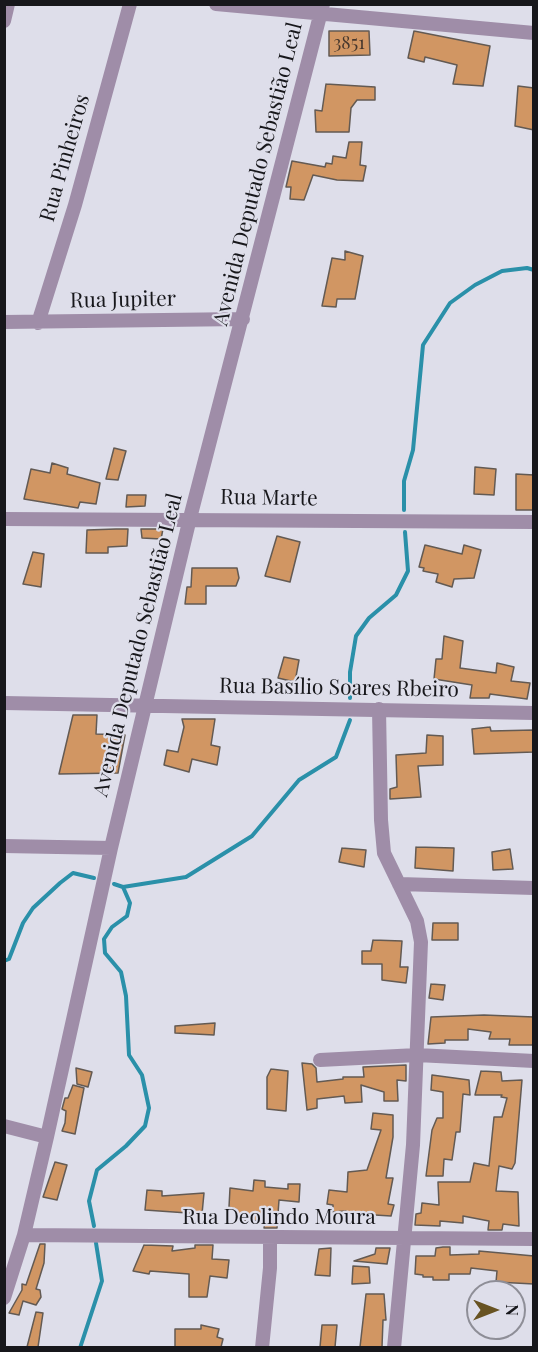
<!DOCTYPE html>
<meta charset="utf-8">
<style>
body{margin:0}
#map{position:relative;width:538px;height:1352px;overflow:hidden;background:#dedeea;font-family:"Playfair Display",serif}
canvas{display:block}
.frame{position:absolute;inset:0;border:6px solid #17171b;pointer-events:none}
.north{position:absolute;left:466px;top:1280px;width:60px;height:60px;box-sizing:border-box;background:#dedeea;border:2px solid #8e8e97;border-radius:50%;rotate:90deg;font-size:16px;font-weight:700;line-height:24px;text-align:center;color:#17171b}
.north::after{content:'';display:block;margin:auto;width:21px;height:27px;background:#685322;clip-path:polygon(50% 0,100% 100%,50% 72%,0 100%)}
</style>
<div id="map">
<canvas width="538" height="1352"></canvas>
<div class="frame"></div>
<div class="north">N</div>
</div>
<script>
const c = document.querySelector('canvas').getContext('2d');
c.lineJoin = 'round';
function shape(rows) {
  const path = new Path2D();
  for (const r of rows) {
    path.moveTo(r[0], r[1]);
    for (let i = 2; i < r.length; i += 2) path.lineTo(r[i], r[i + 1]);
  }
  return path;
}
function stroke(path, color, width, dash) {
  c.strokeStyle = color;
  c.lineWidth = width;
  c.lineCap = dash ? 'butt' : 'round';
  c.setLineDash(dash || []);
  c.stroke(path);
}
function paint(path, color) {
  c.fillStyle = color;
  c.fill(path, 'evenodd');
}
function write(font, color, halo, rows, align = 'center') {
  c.font = font + ' "Playfair Display",serif';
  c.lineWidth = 4.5;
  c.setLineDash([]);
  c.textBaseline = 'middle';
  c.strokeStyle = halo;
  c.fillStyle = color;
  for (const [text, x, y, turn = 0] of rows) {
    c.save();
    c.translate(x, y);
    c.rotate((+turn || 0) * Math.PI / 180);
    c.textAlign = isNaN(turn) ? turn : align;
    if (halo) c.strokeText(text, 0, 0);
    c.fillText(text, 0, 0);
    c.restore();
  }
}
stroke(shape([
 [404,510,404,481,413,450,423,345,450,303,475,285,502,271,527,268,534,270],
 [350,698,350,672,356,636,369,618,396,595,408,571,405,532],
 [114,884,123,887,186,877,252,836,299,780,336,757,350,720],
 [4,961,9,959,23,923,33,908,60,883,73,873,94,878],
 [94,1226,89,1201,97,1170,126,1146,145,1126,149,1108,142,1075,129,1055,126,996,121,972,105,953,104,939,112,927,127,916,130,903,123,887],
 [80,1348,102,1281,96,1243]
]), '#2a90a9', 4);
const building = shape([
 [329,31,369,31,370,55,329,56,329,31],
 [414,31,490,46,483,86,453,84,457,65,425,57,424,62,408,58,414,31],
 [326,84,375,87,375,100,357,100,351,108,349,132,316,132,315,110,322,111,326,84],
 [518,86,534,88,534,130,515,126,518,86],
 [349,142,362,142,360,165,366,166,363,181,337,180,313,175,304,200,290,199,291,187,286,187,292,161,325,167,326,163,332,164,333,156,346,158,349,142],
 [345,251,363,256,355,299,337,299,336,307,322,306,332,258,345,260,345,251],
 [114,448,126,451,118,480,106,479,114,448],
 [52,463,68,468,67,474,100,483,96,504,80,502,78,508,24,499,31,469,50,473,52,463],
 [475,467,496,469,494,495,474,494,475,467],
 [516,474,534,475,534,510,516,510,516,474],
 [127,495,146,495,145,506,126,507,127,495],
 [116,529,128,529,127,546,108,547,108,553,86,553,87,530,116,529],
 [141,529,163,529,161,539,142,538,141,529],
 [277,536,300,542,290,582,265,576,277,536],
 [425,545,462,554,464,545,481,550,474,578,454,579,452,587,436,582,438,574,423,571,424,568,419,567,425,545],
 [33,552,44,554,41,587,23,584,33,552],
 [192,568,237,568,239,578,236,586,206,586,206,604,185,604,187,587,191,587,192,568],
 [444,636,463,641,460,668,496,673,497,663,514,667,511,681,530,683,527,699,490,694,489,698,470,698,472,685,434,679,436,659,442,659,444,636],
 [284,657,299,660,295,682,278,678,284,657],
 [73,715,97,715,96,734,125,735,118,773,59,774,73,715],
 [182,719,215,719,211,745,220,747,217,765,192,759,189,772,164,765,167,750,178,752,184,727,182,719],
 [490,727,491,731,534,730,534,752,474,754,472,729,490,727],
 [427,735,443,736,443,765,418,766,421,797,390,799,390,789,397,787,396,755,426,753,427,735],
 [416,847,454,848,453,871,415,868,416,847],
 [342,848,366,850,364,867,339,862,342,848],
 [510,849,513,869,493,870,492,852,510,849],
 [433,923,458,923,458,940,432,940,433,923],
 [373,940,402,941,400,967,408,967,406,983,382,980,382,964,362,964,362,951,371,951,373,940],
 [431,984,445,985,443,1000,429,998,431,984],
 [484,1015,534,1017,534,1045,509,1045,510,1039,489,1039,491,1032,468,1029,468,1040,445,1040,445,1043,428,1044,431,1017,484,1015],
 [215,1023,214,1035,175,1033,175,1026,215,1023],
 [302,1063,312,1064,316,1068,317,1082,343,1079,343,1077,364,1077,363,1067,406,1065,406,1081,397,1080,398,1101,384,1101,384,1092,361,1085,362,1102,345,1103,344,1096,317,1099,317,1108,307,1110,302,1063],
 [76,1068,92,1072,88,1087,77,1084,76,1068],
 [271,1069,288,1071,286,1111,267,1109,267,1077,271,1069],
 [481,1071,501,1072,502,1081,522,1080,515,1163,512,1169,499,1166,496,1191,518,1192,519,1226,503,1224,502,1230,488,1230,489,1221,463,1216,463,1223,440,1221,440,1226,415,1225,416,1214,421,1213,422,1203,439,1205,438,1182,470,1182,474,1163,489,1166,494,1117,502,1117,507,1098,501,1097,502,1095,475,1095,481,1071],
 [432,1075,469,1080,470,1095,463,1094,460,1132,456,1132,452,1160,444,1159,443,1176,426,1176,432,1130,437,1118,443,1118,443,1092,431,1090,432,1075],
 [73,1085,84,1088,75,1134,62,1131,65,1123,66,1111,62,1109,65,1098,68,1098,73,1085],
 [373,1113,393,1115,393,1137,386,1178,393,1178,388,1204,394,1205,391,1216,359,1214,360,1223,346,1220,346,1211,333,1212,333,1205,327,1204,329,1190,347,1192,348,1172,367,1170,381,1130,371,1129,373,1113],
 [55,1162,67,1165,57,1200,43,1197,55,1162],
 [254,1180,265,1181,265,1187,288,1189,288,1184,300,1184,299,1202,279,1200,277,1228,264,1228,265,1221,238,1220,237,1210,229,1207,230,1188,253,1191,254,1180],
 [147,1190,162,1191,162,1196,204,1193,202,1214,145,1210,147,1190],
 [40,1244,45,1244,44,1263,36,1289,40,1290,41,1297,36,1305,23,1301,19,1315,9,1313,22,1290,22,1284,26,1285,40,1244],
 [144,1245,173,1246,172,1251,195,1248,195,1245,213,1245,212,1259,229,1260,227,1278,210,1276,207,1297,189,1297,189,1274,150,1271,149,1274,133,1271,144,1245],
 [443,1247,450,1247,450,1255,479,1254,479,1251,534,1256,534,1284,496,1282,497,1271,471,1268,470,1274,449,1274,449,1280,433,1280,433,1277,423,1277,423,1275,415,1274,416,1256,435,1256,436,1248,443,1247],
 [331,1248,330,1276,315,1275,319,1249,331,1248],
 [376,1248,390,1248,387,1264,354,1261,375,1254,376,1248],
 [353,1266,369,1267,370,1283,352,1284,353,1266],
 [366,1294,384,1294,386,1320,383,1320,382,1347,360,1347,366,1294],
 [36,1312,43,1313,38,1347,27,1347,36,1312],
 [201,1325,219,1329,217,1337,223,1339,221,1347,175,1347,175,1329,201,1329,201,1325],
 [322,1325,337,1325,335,1347,320,1347,322,1325]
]);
paint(building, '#d19663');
stroke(building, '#635a53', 1.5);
stroke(shape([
 [216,4,534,33],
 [4,21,8,4],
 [4,322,243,319],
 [38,323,75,205,130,4],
 [4,519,534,522],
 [4,703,534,713],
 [379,709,381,820,384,853,417,921,421,942,413,1145,394,1348],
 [4,846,111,848],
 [399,884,534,888],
 [320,1060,417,1055,534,1061],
 [4,1126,47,1137],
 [24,1235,534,1239],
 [4,1298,24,1235,47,1137,111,848,190,518,323,4],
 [262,1348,270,1268,270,1238]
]), '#9f8da8', 14);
write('18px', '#46372d', null, [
 ["3851",349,43]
]);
write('21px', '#17171b', '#dedeea', [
 ["Rua Pinheiros",65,158,-74],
 ["Avenida Deputado Sebastião Leal",258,174,-76],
 ["Rua Jupiter",123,300,-1],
 ["Rua Marte",269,498,1],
 ["Avenida Deputado Sebastião Leal",138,645,-76],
 ["Rua Basílio Soares Rbeiro",339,688,1],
 ["Rua Deolindo Moura",279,1217]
]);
</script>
